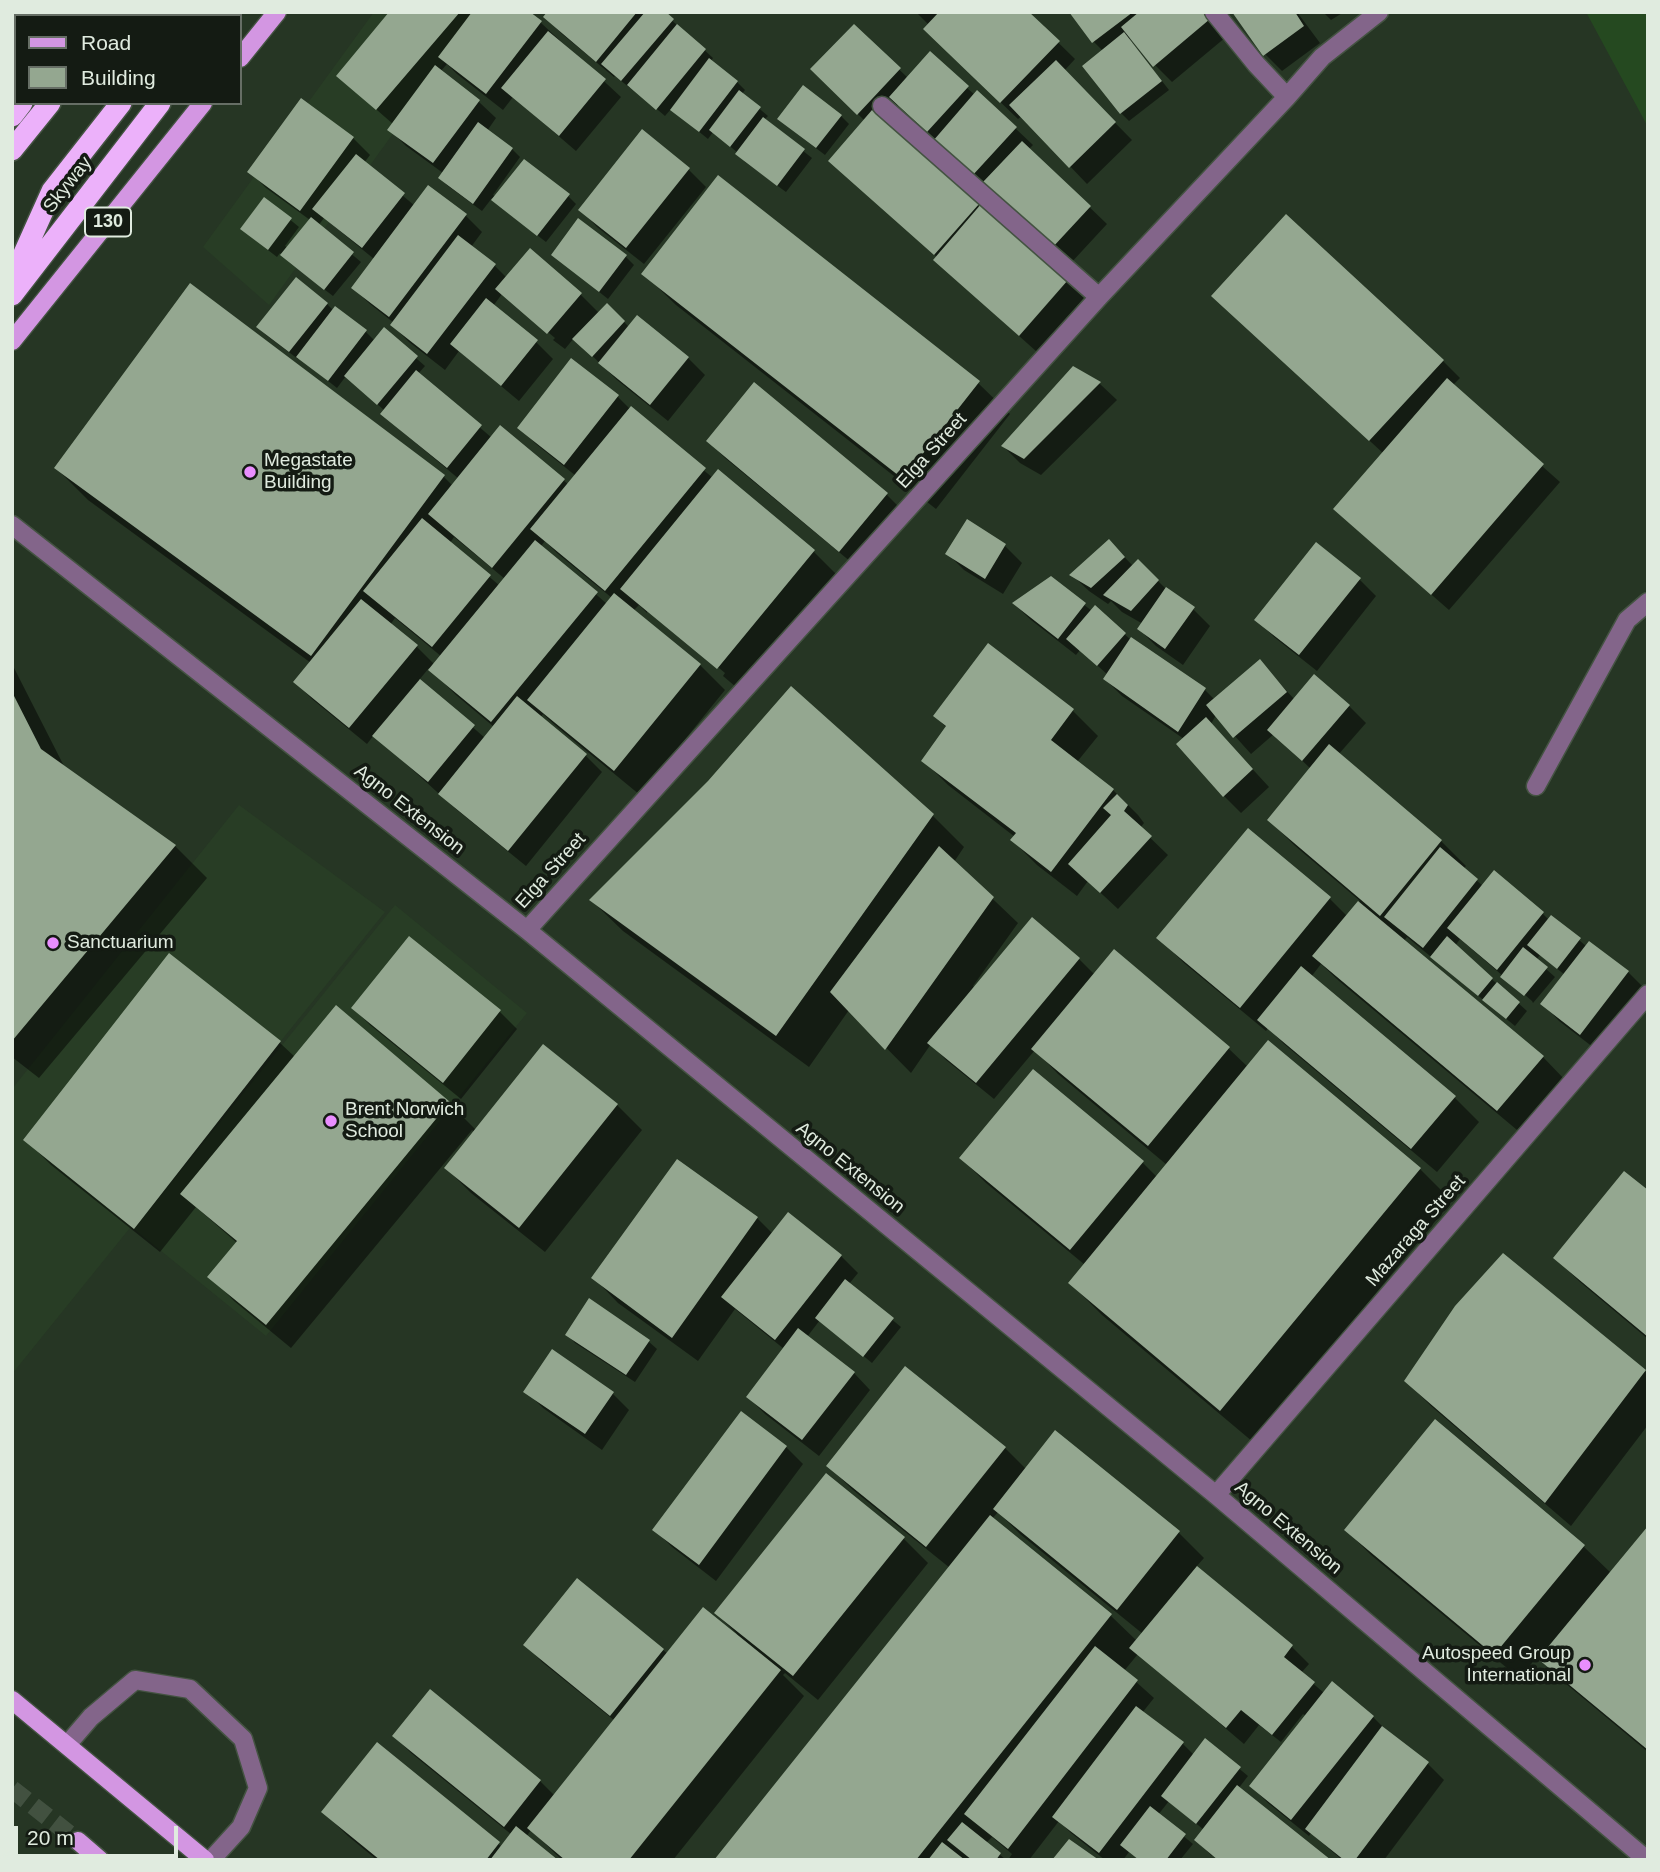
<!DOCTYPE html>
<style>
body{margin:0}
#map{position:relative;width:1660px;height:1872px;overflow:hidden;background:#263624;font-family:Helvetica,sans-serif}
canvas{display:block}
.frame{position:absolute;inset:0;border:14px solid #e0ebdf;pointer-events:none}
.legend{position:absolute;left:14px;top:14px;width:228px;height:91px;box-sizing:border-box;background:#141b13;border:2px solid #666e65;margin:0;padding:9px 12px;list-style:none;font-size:21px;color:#e0ebdf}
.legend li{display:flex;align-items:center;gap:14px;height:35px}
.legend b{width:35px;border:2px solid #666e65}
.scale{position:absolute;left:14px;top:1826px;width:164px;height:32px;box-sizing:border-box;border:4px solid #e0ebdf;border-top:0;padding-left:9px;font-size:21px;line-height:24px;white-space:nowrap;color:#e0ebdf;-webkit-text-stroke:5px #141b13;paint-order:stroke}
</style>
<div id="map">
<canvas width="1660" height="1872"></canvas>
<div class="frame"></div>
<ul class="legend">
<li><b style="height:9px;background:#d396e2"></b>Road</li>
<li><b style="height:19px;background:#94a790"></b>Building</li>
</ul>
<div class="scale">20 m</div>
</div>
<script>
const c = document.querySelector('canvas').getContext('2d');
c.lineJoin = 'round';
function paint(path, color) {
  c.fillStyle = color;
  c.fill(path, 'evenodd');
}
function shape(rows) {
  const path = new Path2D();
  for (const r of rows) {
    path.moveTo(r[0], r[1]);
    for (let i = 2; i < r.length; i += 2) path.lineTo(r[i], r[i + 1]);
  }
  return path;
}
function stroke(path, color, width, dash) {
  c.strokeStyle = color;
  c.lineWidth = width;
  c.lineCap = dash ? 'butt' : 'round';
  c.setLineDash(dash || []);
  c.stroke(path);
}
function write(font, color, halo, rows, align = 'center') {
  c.font = font + ' Helvetica,sans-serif';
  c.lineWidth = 7;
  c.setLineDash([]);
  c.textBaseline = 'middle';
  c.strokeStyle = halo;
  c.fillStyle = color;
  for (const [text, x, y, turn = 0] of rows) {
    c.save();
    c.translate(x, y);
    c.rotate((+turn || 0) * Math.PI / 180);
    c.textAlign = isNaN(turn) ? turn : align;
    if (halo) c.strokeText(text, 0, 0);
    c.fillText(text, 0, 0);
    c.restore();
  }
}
paint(shape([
 [374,12,481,12,269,305,203,247],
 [239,805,385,912,12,1374,12,1089],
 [395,905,527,1013,266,1336,134,1229]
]), '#283d25');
paint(shape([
 [1586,12,1648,12,1648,127]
]), '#254920');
paint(shape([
 [392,12,527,12,540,22,621,97,576,151,513,97,503,110,457,74,447,64,440,72,479,102,496,118,487,131,512,149,520,157,493,195,496,197,568,196,576,204,546,242,502,208,492,198,482,211,448,186,440,178,443,173,406,146,389,129,393,124,338,76],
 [546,12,668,12,666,15,713,58,710,62,737,82,745,90,742,94,768,116,764,120,812,158,786,192,745,162,738,153,713,132,708,139,671,109,665,116,631,87,630,88,615,76,614,77,562,34,545,17,548,14],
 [916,12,1027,12,1075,59,1064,71,1132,140,1087,184,1022,116,1018,119,942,46,929,25],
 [1072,12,1206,12,1226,37,1172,82,1155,65,1132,37,1129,39,1169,90,1129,121,1121,113,1103,51,1094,42],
 [1234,12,1297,12,1320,43,1282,71,1265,54],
 [1323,12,1344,12,1331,20],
 [854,26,908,78,967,88,975,95,978,93,1033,145,1029,149,1107,224,1070,264,992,189,990,192,899,104,883,121,980,208,982,206,1084,298,1037,352,952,276,937,257,847,177,865,121,812,69],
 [301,100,353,138,370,155,364,163,415,206,465,215,482,232,471,247,494,265,507,278,580,294,599,313,607,305,629,327,688,358,705,375,668,421,617,380,574,338,565,349,553,340,555,338,502,294,493,306,536,342,553,359,519,401,459,351,445,370,409,342,392,325,394,323,370,304,353,288,374,259,324,218,318,226,361,262,333,296,290,263,280,253,277,257,251,237,265,199,299,227,285,246,288,248,310,220,266,188,249,171],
 [841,116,849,124,825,155,788,127,779,119],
 [643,132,689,170,706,187,644,264,597,227,581,210],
 [553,255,626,257,634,265,608,299],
 [644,274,978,383,1010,414,936,509,676,305],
 [190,286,444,477,453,486,459,479,400,430,383,413,385,411,346,376,337,388,299,358,298,359,266,335,258,327,327,304,334,311,335,309,366,332,375,341,384,330,425,366,418,374,492,438,500,428,569,485,576,476,536,444,519,427,572,360,618,397,630,409,713,478,813,551,838,576,743,693,723,676,725,673,647,608,647,613,639,605,633,611,700,665,725,690,640,795,555,725,543,714,540,718,585,755,602,772,526,866,457,810,374,735,367,744,312,699,295,682,311,663,88,500,56,468],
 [454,537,505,579,500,586,450,543],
 [545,541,557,553,612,598,607,604,541,546],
 [395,618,442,657,435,665,416,646,390,625],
 [429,668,456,695,494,727,485,738,419,680],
 [1231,313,1443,361,1460,378,1452,386,1560,482,1449,610,1353,526,1384,454],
 [1074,369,1100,384,1117,400,1041,475,1020,463,1003,446],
 [708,441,886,494,903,511,857,567,725,458],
 [967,522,1005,546,1022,563,1003,594,964,570,947,553],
 [1109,541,1133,566,1138,561,1167,590,1193,609,1210,626,1183,665,1156,646,1139,629,1143,624,1122,612,1111,601,1108,604,1089,591,1072,575],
 [1051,579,1092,611,1095,608,1131,640,1205,690,1215,700,1260,662,1295,700,1349,706,1366,723,1338,755,1441,841,1466,866,1463,869,1483,886,1543,914,1549,920,1579,940,1587,947,1590,943,1628,972,1645,989,1598,1051,1559,1021,1543,1004,1565,975,1540,955,1536,960,1555,977,1533,1003,1532,1001,1460,939,1455,946,1527,1011,1515,1026,1407,937,1404,941,1543,1057,1567,1082,1523,1135,1339,981,1321,964,1311,977,1454,1097,1479,1122,1437,1172,1284,1044,1268,1028,1266,1031,1184,963,1159,938,1248,830,1330,899,1347,916,1360,901,1294,845,1269,820,1311,769,1274,734,1251,754,1216,715,1211,724,1269,787,1241,813,1224,796,1184,739,1122,696,1105,679,1108,675,1080,650,1076,655,1031,620,1014,604],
 [1359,579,1376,596,1317,671,1274,637,1257,620],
 [988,645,1073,711,1098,736,1077,762,1113,790,1138,815,1144,823,1140,828,1168,855,1118,909,1088,881,1077,896,1037,865,1012,840,1015,837,948,785,923,760,947,728,935,716],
 [12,664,65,768,175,846,207,878,39,1078,12,1057],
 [933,816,964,847,954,862,1018,923,973,986,975,988,1079,959,1095,975,1228,1048,1248,1067,1268,1042,1420,1169,1452,1201,1253,1442,1102,1315,1070,1283,1085,1265,986,1183,961,1158,1142,1162,1157,1177,1167,1165,1058,1074,1035,1050,994,1099,946,1060,931,1044,911,1073,849,1010,809,1067,623,931,591,900],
 [409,938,500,1012,517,1029,461,1099,370,1025,353,1008],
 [169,956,280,1043,295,1057,336,1007,449,1103,476,1130,543,1046,617,1105,642,1130,545,1252,471,1193,446,1168,475,1132,472,1130,291,1348,234,1301,210,1276,237,1243,196,1207,160,1252,51,1165,26,1140],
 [678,1161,757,1218,773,1234,841,1256,858,1273,849,1284,901,1327,872,1363,820,1320,807,1337,854,1373,870,1390,819,1456,765,1414,748,1397,784,1349,735,1309,698,1361,618,1303,594,1278],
 [1648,1193,1648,1339,1580,1282,1555,1258],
 [567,1334,648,1341,657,1349,635,1382,575,1343],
 [1645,1371,1648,1374,1648,1425,1571,1526,1431,1406,1406,1381],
 [526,1391,612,1393,629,1410,602,1450,543,1408],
 [1435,1422,1584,1547,1611,1573,1648,1528,1648,1752,1565,1683,1538,1656,1519,1678,1371,1555,1346,1530],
 [1055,1432,1179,1533,1204,1558,1196,1567,1292,1647,1309,1664,1301,1673,1324,1693,1373,1717,1390,1734,1427,1763,1444,1780,1384,1860,1342,1860,1311,1833,1309,1836,1268,1803,1251,1786,1306,1716,1303,1714,1281,1742,1259,1725,1244,1744,1138,1654,1124,1671,1154,1698,1142,1713,1183,1744,1194,1755,1206,1741,1248,1776,1238,1789,1212,1856,1196,1840,1204,1830,1169,1801,1158,1815,1193,1844,1180,1860,1140,1860,1129,1852,1123,1860,1105,1860,1071,1833,1059,1821,1029,1860,1008,1860,1012,1854,992,1837,986,1843,1006,1860,716,1860,950,1568,853,1490,828,1466,1005,1448,1026,1469],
 [998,1512,1020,1534,1143,1634,1137,1641,1111,1616,992,1519],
 [786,1447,803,1464,716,1581,672,1547,655,1530],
 [903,1538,928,1563,818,1700,785,1673,783,1675,804,1696,673,1860,562,1860,531,1830,526,1837,555,1860,377,1860,348,1836,323,1812,377,1745,502,1847,512,1835,411,1753,394,1736,540,1781,555,1796,615,1721,542,1662,526,1645,577,1580,668,1654,735,1636,737,1634,716,1613]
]), '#0007');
paint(shape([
 [389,12,460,12,376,110,336,76],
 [472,12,530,12,542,21,486,94,438,57],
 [547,12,637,12,596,62,543,17],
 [645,12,666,12,674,19,621,81,601,64],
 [939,12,1029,12,1060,41,1000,103,923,29],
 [1069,12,1133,12,1092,43],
 [1139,12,1205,12,1210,19,1153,67,1121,27],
 [1232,12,1295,12,1304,26,1263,56],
 [677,24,706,49,656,110,627,85],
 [854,24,901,68,857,115,810,69],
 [548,31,606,79,559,136,501,88],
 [1124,32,1162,81,1120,114,1082,66],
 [930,51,969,86,927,132,889,97],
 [709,58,738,81,699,132,670,110],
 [1056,60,1116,122,1069,168,1009,105],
 [435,65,480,100,433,163,387,130],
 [803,85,842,115,816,148,777,119],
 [739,90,761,107,730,147,709,130],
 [977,90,1017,127,972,176,933,141],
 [301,98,354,137,300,211,247,172],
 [872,110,979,204,934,255,828,161],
 [763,117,805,149,777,186,735,154],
 [478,122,513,148,473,204,438,178],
 [642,129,690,168,626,248,578,210],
 [1022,141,1091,206,1052,248,983,182],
 [356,154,405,193,362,248,312,209],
 [524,159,570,194,537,236,491,200],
 [718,175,980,381,903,479,641,274],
 [428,185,467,214,389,317,351,288],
 [264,197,292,218,268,250,240,229],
 [982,203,1068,280,1019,336,933,260],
 [1286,214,1444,360,1369,441,1211,296],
 [311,217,354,252,324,290,280,255],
 [578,218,627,255,599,292,551,255],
 [458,235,496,264,427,354,390,325],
 [530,248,582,293,547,334,495,289],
 [296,277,328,303,289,352,256,327],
 [190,283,445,475,311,656,54,468],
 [486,298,538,340,501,386,450,344],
 [607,303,625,321,592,357,572,339],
 [335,306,367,330,328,381,296,357],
 [637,315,689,357,650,405,598,363],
 [384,327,418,356,377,405,344,376],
 [571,358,619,395,564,465,517,428],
 [1073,366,1101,382,1024,459,1001,446],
 [416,370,482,425,447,468,380,414],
 [1447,378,1544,464,1431,595,1333,509],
 [754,382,888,493,839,552,706,441],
 [631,406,706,468,605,591,530,529],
 [500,425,565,479,492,568,428,514],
 [718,469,815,550,717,669,620,589],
 [422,518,491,575,432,647,363,591],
 [967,519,1006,544,985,579,945,554],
 [1109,539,1125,557,1091,588,1069,575],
 [535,540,598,592,491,722,428,670],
 [1316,542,1361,578,1299,655,1254,620],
 [1138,559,1159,580,1131,611,1103,595],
 [1051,576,1086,603,1058,639,1012,603],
 [1166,587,1195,607,1165,649,1137,629],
 [614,593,701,664,614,771,527,700],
 [361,599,418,645,349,728,293,682],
 [1095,605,1126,633,1097,666,1066,639],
 [1131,637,1206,688,1178,732,1103,679],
 [988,643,1074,709,1051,740,1114,789,1051,872,1010,840,1016,833,921,761,946,726,933,716],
 [1260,659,1287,692,1233,738,1206,705],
 [1314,674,1350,705,1302,761,1267,730],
 [420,679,475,725,428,782,372,736],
 [791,686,934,814,776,1036,589,900,708,781],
 [12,692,41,749,176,845,12,1041],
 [517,696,587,754,508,851,438,794],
 [1206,717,1253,769,1223,797,1176,744],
 [1329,744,1442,840,1380,916,1267,820],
 [1117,794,1128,805,1124,811,1152,836,1100,893,1068,864,1111,815,1103,808],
 [1248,828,1331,897,1240,1008,1156,938],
 [939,846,994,897,885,1050,830,992],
 [1440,847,1478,879,1423,948,1384,917],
 [1494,870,1544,912,1497,970,1447,928],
 [1358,901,1544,1056,1497,1111,1312,956],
 [1551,915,1581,938,1557,969,1527,945],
 [1032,917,1080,958,976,1083,927,1043],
 [409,936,501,1010,443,1083,351,1008],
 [1447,936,1493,978,1478,996,1430,957],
 [1589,941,1629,971,1580,1035,1540,1004],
 [1523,947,1548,967,1524,996,1500,977],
 [1114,949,1230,1047,1148,1146,1031,1049],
 [169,953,281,1041,134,1229,23,1140],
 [1301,966,1456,1096,1411,1149,1257,1020],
 [1497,982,1520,1002,1506,1019,1482,1000],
 [336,1005,450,1102,266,1325,207,1277,237,1241,180,1194],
 [1268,1040,1421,1168,1220,1411,1068,1283],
 [543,1044,618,1104,519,1228,444,1168],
 [1033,1069,1144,1161,1070,1250,959,1158],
 [677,1159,758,1217,672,1338,591,1278],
 [1624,1171,1648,1190,1648,1337,1553,1258],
 [788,1212,842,1255,775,1340,721,1297],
 [1503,1253,1646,1370,1545,1503,1404,1381,1455,1306],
 [845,1279,894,1318,863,1357,815,1318],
 [589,1298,650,1340,626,1375,565,1335],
 [798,1328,855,1372,802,1440,746,1397],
 [552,1349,614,1392,585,1434,523,1392],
 [905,1366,1006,1447,926,1547,826,1466],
 [741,1411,787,1446,699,1565,652,1530],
 [1435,1419,1585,1545,1494,1655,1344,1530],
 [1055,1430,1180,1531,1117,1610,993,1509],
 [826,1473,905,1537,793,1676,714,1613],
 [990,1515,1112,1614,916,1860,714,1860],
 [1648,1526,1648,1750,1538,1659],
 [1197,1566,1293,1645,1284,1657,1315,1682,1272,1735,1241,1710,1226,1728,1129,1648],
 [577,1578,664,1649,610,1716,523,1645],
 [703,1607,781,1670,629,1860,565,1860,527,1828],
 [1095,1646,1138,1680,1008,1849,964,1814],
 [1332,1681,1374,1716,1291,1820,1249,1786],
 [430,1689,541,1780,504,1827,392,1736],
 [1136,1706,1184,1742,1099,1853,1052,1817],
 [1382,1726,1429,1762,1355,1860,1344,1860,1305,1829],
 [1205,1738,1241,1767,1196,1824,1161,1796],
 [377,1742,500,1842,486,1860,380,1860,321,1812],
 [1237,1785,1331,1860,1218,1860,1194,1840],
 [1150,1806,1186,1834,1166,1860,1139,1860,1120,1845],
 [962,1822,1001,1853,996,1860,972,1860,947,1840],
 [516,1826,558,1860,490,1860],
 [1069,1839,1099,1860,1052,1860],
 [942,1842,965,1860,928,1860]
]), '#94a790');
stroke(shape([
 [12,1789,78,1841]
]), '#425140', 18, [18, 9]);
const minor = shape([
 [1214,12,1256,64,1287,97],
 [882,106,1099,297],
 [12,525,527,930,1216,1495,1647,1860],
 [1536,786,1627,620,1648,602],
 [527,930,1099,297,1287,97,1322,57,1379,12],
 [1216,1495,1648,994],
 [67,1745,91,1717,135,1680,190,1689,243,1739,258,1788,241,1827,211,1860]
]);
const major = shape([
 [36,16,39,12],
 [12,46,16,42],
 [240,58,277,12],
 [12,341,203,103],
 [12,1700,205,1860],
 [78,1841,100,1860]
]);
const highway = shape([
 [89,16,92,12],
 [120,16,123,12],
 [190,16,192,12],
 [227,16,230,12],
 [12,116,22,103],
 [12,150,50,103],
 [12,280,52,191,121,103],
 [12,295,160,103]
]);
stroke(minor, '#445342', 21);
stroke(major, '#445342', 21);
stroke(highway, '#445342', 24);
stroke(minor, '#83658a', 18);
stroke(major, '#d396e2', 18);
stroke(highway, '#ecb1fa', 21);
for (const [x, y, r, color] of [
 [250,472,7,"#e98efe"],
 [53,943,7,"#e98efe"],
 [331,1121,7,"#e98efe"],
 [1585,1665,7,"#e98efe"]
]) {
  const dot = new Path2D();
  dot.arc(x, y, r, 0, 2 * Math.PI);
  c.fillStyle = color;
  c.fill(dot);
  stroke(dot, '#141b13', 2.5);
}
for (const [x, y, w] of [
 [108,222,46]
]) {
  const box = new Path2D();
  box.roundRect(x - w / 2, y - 14.5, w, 29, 5);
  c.fillStyle = '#141b13';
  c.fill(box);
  stroke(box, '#e0ebdf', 2);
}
write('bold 18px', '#e0ebdf', null, [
 ["130",108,222]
]);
write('19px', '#e0ebdf', '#141b13', [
 ["Skyway",68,185,-52],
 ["Elga Street",932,451,-48],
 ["Agno Extension",409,810,38],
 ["Elga Street",551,871,-48],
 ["Agno Extension",850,1168,39],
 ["Mazaraga Street",1416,1231,-49],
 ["Agno Extension",1288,1528,40]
]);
write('19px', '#e0ebdf', '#141b13', [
 ["Megastate",264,461],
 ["Building",264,483],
 ["Sanctuarium",67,943],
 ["Brent Norwich",345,1110],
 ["School",345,1132],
 ["Autospeed Group",1571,1654,"right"],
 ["International",1571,1676,"right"]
], 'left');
</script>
